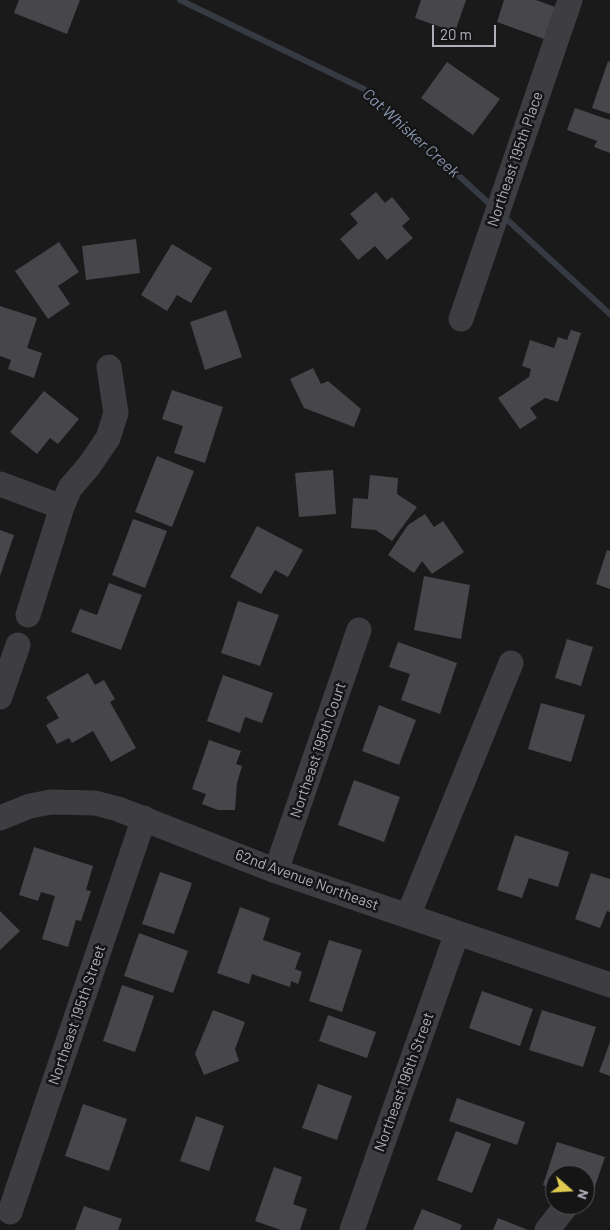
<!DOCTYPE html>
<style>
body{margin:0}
#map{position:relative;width:610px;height:1230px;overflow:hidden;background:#1a1a1b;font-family:Barlow,sans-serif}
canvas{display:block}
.north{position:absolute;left:545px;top:1165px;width:50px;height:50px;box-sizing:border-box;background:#151516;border:1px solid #525357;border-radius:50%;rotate:109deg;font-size:14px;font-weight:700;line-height:20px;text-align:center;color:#aeafb9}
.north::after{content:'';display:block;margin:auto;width:18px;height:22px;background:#deca4f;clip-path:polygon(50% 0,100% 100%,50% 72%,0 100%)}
.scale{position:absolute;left:432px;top:25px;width:64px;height:22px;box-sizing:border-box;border:2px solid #aeafb9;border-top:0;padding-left:6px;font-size:15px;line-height:18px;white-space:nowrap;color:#aeafb9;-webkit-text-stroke:4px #151516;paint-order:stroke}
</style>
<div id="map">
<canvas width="610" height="1230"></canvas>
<div class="north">N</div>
<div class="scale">20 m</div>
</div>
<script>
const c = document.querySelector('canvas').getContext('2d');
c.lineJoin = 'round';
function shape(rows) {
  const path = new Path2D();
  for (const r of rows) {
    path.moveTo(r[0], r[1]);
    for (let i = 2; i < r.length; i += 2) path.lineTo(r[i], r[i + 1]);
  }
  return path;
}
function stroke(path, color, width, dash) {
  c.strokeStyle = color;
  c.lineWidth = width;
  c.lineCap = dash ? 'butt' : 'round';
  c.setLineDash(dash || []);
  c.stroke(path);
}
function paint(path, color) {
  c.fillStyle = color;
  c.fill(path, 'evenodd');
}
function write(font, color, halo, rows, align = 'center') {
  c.font = font + ' Barlow,sans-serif';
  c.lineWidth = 5;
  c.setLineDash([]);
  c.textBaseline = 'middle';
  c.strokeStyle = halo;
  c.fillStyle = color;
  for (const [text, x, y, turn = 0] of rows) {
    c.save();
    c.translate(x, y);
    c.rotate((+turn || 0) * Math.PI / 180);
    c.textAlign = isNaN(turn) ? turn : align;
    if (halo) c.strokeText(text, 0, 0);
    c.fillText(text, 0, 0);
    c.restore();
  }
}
stroke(shape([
 [180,0,364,89,493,207],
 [502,215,610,314]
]), '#353a43', 6);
paint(shape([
 [19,0,80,0,67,34,14,13],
 [421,0,466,0,455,32,415,18],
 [504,0,536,0,555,7,544,39,497,22],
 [608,61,610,62,610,114,592,108],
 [447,62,500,99,473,135,421,98],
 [575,108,610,120,610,153,594,147,597,141,567,130],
 [376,192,385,203,392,197,410,219,402,226,413,238,387,260,375,246,358,260,340,239,358,223,350,214],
 [136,239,140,273,86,280,82,246],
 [59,242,79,272,58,286,70,304,48,319,15,271],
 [172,244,212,268,191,303,177,295,167,311,141,295],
 [0,306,37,318,27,348,42,353,34,378,8,369,11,360,0,356],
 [226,310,242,357,205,370,190,322],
 [571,330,581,333,558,402,545,398,530,408,537,418,520,429,498,398,529,377,531,369,522,366,530,340,554,348,558,337,567,340],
 [313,368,321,384,328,381,361,409,354,427,304,408,290,379],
 [172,390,223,407,205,463,174,453,183,426,162,419],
 [44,391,79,419,58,444,50,438,37,454,10,432],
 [157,456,194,471,172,527,135,512],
 [333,470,336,514,299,517,295,473],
 [370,475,398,478,397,494,417,507,392,541,376,530,351,528,353,498,368,499],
 [425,514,434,527,443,521,464,552,432,574,422,561,414,573,388,555,408,525],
 [133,519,167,531,145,588,112,575],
 [257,526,303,550,288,577,275,570,261,594,230,577],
 [0,530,14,535,0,576],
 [607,550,610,551,610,589,596,584],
 [424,576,470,585,461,639,414,630],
 [109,583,142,595,121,650,71,632,80,609,97,615],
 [238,601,279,615,260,666,221,653],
 [567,639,593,647,581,686,555,678],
 [398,642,457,663,440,714,401,700,410,674,389,667],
 [88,673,95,685,104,680,115,699,110,702,136,748,111,762,93,731,72,743,69,738,57,744,46,725,59,718,46,697],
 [223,675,273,693,262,723,245,717,240,733,207,721],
 [541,703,585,715,571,762,528,749],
 [379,705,416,720,399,765,362,751],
 [209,740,241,751,236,764,242,766,237,783,235,810,218,810,202,804,206,794,192,789],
 [354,780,400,797,384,842,338,825],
 [515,835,569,852,558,887,529,878,522,898,497,890],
 [34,847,93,866,86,890,91,891,81,921,76,920,68,947,42,939,55,896,41,892,38,901,19,895],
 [160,872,192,883,174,934,142,924],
 [591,873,610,879,610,912,607,911,600,928,575,919],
 [240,907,270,918,263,940,301,953,295,969,302,972,298,984,291,981,290,987,252,974,249,984,217,973],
 [0,911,20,931,0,950],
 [139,933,188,951,173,993,124,976],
 [329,940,362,950,342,1012,309,1001],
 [122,985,154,996,135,1052,103,1041],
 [482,991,533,1009,520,1046,469,1028],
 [213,1010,245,1022,235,1049,239,1061,204,1075,195,1054],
 [542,1010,596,1027,583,1067,529,1050],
 [328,1015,376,1032,367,1058,319,1041],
 [610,1042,610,1076,599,1072],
 [318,1084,352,1096,337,1140,302,1128],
 [457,1098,525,1122,517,1145,449,1121],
 [83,1104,127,1119,109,1171,65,1156],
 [196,1116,224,1126,209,1171,180,1161],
 [456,1131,491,1144,472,1193,437,1180],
 [557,1142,605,1157,590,1201,585,1199,585,1175,555,1175,555,1189,543,1185],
 [274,1167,302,1177,293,1204,307,1209,300,1230,281,1230,255,1221],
 [84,1206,122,1219,118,1230,75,1230],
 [422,1209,462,1225,460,1230,413,1230],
 [498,1218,528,1230,493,1230]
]), '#47474b');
stroke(shape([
 [461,319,570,0],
 [0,484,62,507],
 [28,615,62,507,70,488,89,466,108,438,116,413,109,367],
 [0,697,18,645],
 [0,818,30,806,51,802,95,803,118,809,276,871,610,985],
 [276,871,359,630],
 [408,916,511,663],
 [10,1212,144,818],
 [352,1230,457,933],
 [547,1230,567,1205]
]), '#3d3d42', 25);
write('15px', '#aeafb9', '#151516', [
 ["Northeast 195th Place",515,159,-71],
 ["Northeast 195th Court",318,750,-71],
 ["62nd Avenue Northeast",307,880,20],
 ["Northeast 195th Street",77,1015,-71],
 ["Northeast 196th Street",404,1082,-70]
]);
write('italic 16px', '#8996b0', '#151516', [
 ["Cat Whisker Creek",411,133,42]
]);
</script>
